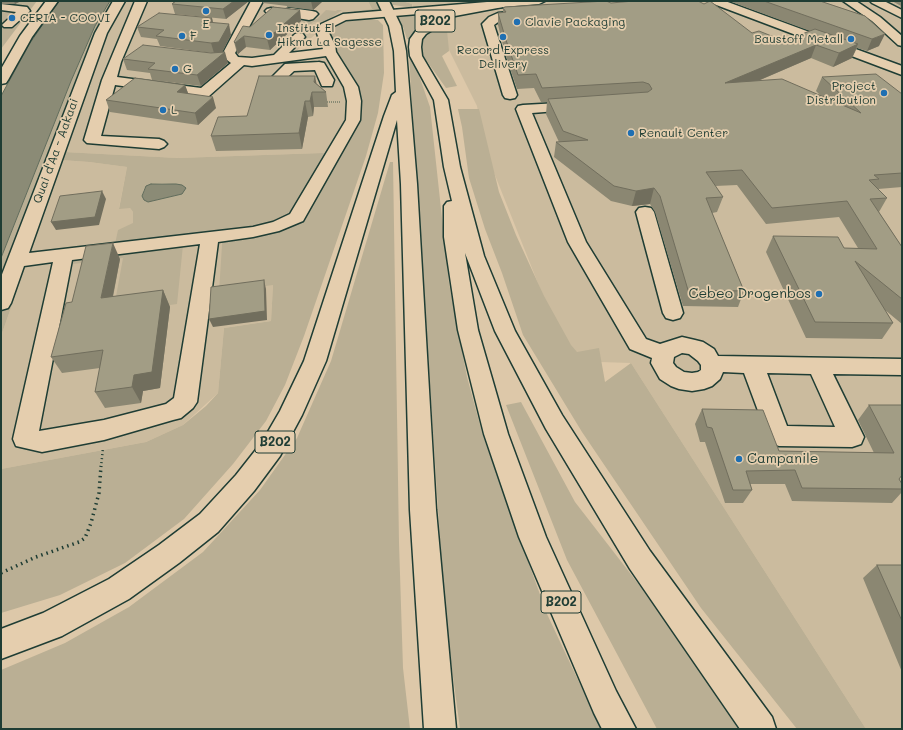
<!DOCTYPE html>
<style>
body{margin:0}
#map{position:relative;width:903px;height:730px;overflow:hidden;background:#ddc8a9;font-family:Mali,sans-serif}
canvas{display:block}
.frame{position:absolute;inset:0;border:2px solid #1f3d34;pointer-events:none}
</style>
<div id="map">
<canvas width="903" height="730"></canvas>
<div class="frame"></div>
</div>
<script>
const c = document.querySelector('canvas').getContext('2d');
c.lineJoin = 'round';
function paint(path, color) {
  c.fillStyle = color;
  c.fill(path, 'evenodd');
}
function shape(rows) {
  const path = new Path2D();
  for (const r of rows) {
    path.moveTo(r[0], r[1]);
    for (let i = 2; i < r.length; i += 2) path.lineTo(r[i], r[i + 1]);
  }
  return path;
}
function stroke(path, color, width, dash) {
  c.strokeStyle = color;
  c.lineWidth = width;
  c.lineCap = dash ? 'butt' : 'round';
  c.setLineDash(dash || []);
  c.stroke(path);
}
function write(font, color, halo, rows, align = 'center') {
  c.font = font + ' Mali,sans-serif';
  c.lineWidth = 3.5;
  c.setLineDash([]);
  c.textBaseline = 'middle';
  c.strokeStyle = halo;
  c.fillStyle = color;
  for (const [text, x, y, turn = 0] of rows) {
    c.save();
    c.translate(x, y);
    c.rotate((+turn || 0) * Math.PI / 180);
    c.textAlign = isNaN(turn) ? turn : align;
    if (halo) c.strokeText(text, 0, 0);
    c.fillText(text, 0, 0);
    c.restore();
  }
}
paint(shape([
 [124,1,368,1,372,9,354,11,353,14,329,20,325,22,318,32,285,61,339,54,347,70,356,120,341,155,322,153,178,158,63,152,104,39],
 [402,1,902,1,902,729,866,729,631,363,569,361,485,150,477,106,448,48,446,19,414,12,412,4],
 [61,160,89,162,127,167,119,208,130,208,133,212,133,223,223,230,273,285,271,321,224,328,218,393,183,425,146,442,1,469,1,336,42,220]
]), '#cbbb9e');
paint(shape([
 [1,1,37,1,1,49],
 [110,1,124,1,104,39,64,152,178,158,322,153,341,155,356,120,347,70,336,50,329,30,333,24,347,19,369,19,378,20,383,25,384,73,378,113,366,156,304,336,285,385,266,421,233,464,184,519,125,563,60,595,1,613,1,469,146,442,183,425,206,406,218,393,224,328,271,321,273,285,219,292,223,230,115,244,118,230,133,223,133,212,130,208,119,209,127,167,89,162,61,160,42,220,1,336,1,258,71,81,95,26],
 [162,183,182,185,182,194,148,202,142,196,144,189,151,184],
 [368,1,402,1,412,4,412,8,394,5,381,6,379,10,375,12,353,14,354,11,372,9],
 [469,8,446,19,449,51,442,56,457,86,446,88,421,53,421,41,407,39,403,27,396,13],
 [326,10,336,11,337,10,342,10,326,21,313,22,306,29,299,28,296,30,293,30,302,21,306,22,309,19,317,19],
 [409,54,416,67,430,107,449,283,467,377,483,436,547,614,601,729,460,729,445,616,414,140],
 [458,109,479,109,499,192,516,235,544,296,571,345,577,352,599,348,605,382,631,363,866,729,797,729,701,608,582,432,523,335,502,273,485,229,469,178,462,127],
 [390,162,393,162,399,543,403,668,410,729,1,729,1,670,65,643,129,607,203,552,260,490,297,438,331,361],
 [183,245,177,304,113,313,123,258,73,264,74,259],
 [521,402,575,502,640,586,741,729,657,729,567,560,506,405]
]), '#baaf94');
const water = shape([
 [59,1,110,1,95,26,71,81,1,258,1,96,30,43,59,1],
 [151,184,176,184,182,185,186,188,182,194,148,202,144,200,142,196,146,186,151,184]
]);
paint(water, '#8b8b76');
stroke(water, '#606c5c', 1);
const minor = shape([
 [46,1,58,1,32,37,8,80,6,83,1,84,1,69,20,36,46,1],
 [113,1,125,1,107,33,29,253,253,227,273,222,290,214,346,120,347,101,344,87,326,56,252,66,244,65,209,96,204,97,115,85,101,136,159,139,164,141,167,144,164,147,159,149,87,143,84,140,102,80,135,1,147,1,121,62,117,77,201,88,231,63,227,60,223,53,251,1,263,1,235,53,238,57,252,58,274,55,295,34,299,33,303,34,305,37,289,53,323,49,316,31,321,24,343,14,499,1,507,2,509,4,503,7,346,20,330,28,328,31,335,45,336,52,358,87,361,101,360,120,303,221,279,231,253,237,218,242,197,402,193,408,181,418,173,420,104,440,42,452,16,446,13,439,53,262,24,266,11,303,8,308,1,310,1,277,95,33,113,1],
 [200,244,174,398,166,404,104,420,39,431,72,260,200,244],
 [709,1,725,1,902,66,902,75,711,3,709,1],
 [843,1,856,1,880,17,902,36,902,46,898,45,872,21,843,1],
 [870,1,884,1,902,10,902,18,872,3,870,1],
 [1,4,27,7,30,11,12,27,4,27,2,25,4,23,16,12,1,10,1,4],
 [271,8,284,10,291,8,312,11,316,12,318,14,313,19,309,20,267,13,265,11,267,9,271,8],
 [522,11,526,12,528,14,526,16,504,18,494,25,517,95,515,98,510,99,505,98,503,95,482,24,489,17,498,13,522,11],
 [319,62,324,63,334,80,332,86,322,86,315,70,294,71,276,88,266,88,264,85,285,64,319,62],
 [577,102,582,103,584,106,582,109,532,113,586,242,646,339,660,344,682,337,695,340,703,342,714,349,718,356,902,359,902,375,833,374,864,437,861,444,852,447,779,446,770,443,744,373,723,372,720,379,712,386,704,389,692,391,679,389,671,386,660,379,651,363,652,358,630,349,568,242,516,109,518,106,523,105,577,102],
 [682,353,689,354,698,361,701,365,701,370,698,372,692,373,684,372,676,367,673,363,674,357,682,353],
 [767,373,811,374,835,427,787,426,767,373],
 [645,207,651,208,654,212,683,313,680,318,673,320,666,318,663,313,636,212,639,208,645,207]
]);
const highway = shape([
 [377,1,389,1,401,26,406,51,417,184,436,510,456,729,424,729,410,510,401,184,397,120,326,361,302,415,280,456,254,491,218,532,179,563,129,599,62,636,1,659,1,629,43,613,109,579,159,545,200,514,236,475,262,442,280,411,304,361,384,116,392,95,396,92,394,51,389,26,377,1],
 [501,1,545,1,539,4,503,7,455,16,426,34,422,39,421,47,422,56,448,100,460,167,484,256,515,331,562,415,650,551,772,717,776,729,740,729,630,569,546,429,495,331,465,253,478,330,508,434,546,537,616,691,636,729,602,729,594,713,519,537,484,434,458,330,444,237,444,206,447,202,452,201,444,167,434,100,410,56,409,47,410,39,418,28,448,11,501,1]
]);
stroke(minor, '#1f3d34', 3);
stroke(highway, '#1f3d34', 3);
stroke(shape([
 [325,102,340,102]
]), '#1f3d34', 1.5, [0.5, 1.5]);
stroke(shape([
 [101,467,103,448]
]), '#1f3d34', 2.5, [1, 3]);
stroke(shape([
 [1,573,36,557,79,542,85,538,91,523,99,493,101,466]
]), '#1f3d34', 3.5, [1.5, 4]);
paint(minor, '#e5ceae');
paint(highway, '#e5ceae');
paint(shape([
 [1,1,21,1,15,4,1,4],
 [173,1,249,1,226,19,175,14,172,4,173,3],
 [263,1,323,1,313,10,287,7,287,6,263,3],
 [729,1,820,1,865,16,879,46,867,51,857,48,852,58,833,67,811,58,758,81,820,95,816,91,822,77,902,94,902,187,878,189,887,198,879,212,902,247,902,324,885,310,893,323,882,339,806,338,766,252,773,236,844,248,858,248,839,217,766,224,737,185,715,186,723,197,717,212,712,213,744,291,738,307,683,306,655,212,650,204,632,206,611,201,554,157,556,142,559,142,546,114,547,102,541,102,534,88,517,89,505,53,498,25,498,13,503,12,503,8,752,33,784,41,810,31],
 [892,1,902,1,902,8,900,7,901,6],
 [300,10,301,21,270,50,246,47,238,54,237,53,234,42,250,27],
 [212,18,213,22,231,35,222,52,228,63,201,86,152,80,150,73,127,70,123,59,212,53,160,46,157,39,141,37,137,27],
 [317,84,326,92,328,107,314,107,313,116,308,117,302,149,216,151,211,136,247,116],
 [185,85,188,93,216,108,198,125,110,112,106,100],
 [120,259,113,297,163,290,170,307,160,388,143,391,141,403,105,408,95,392,100,368,62,373,51,357,72,302],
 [869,405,902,405,899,479,902,484,902,492,892,503,792,501,785,484,750,484,752,490,743,503,725,503,705,442,700,442,695,424,702,409,779,451,874,453,858,420],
 [877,565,902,565,902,672,863,578]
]), '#8b8772');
paint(shape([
 [14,1,21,1,15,4],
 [234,1,249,1,226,19,223,9],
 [311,1,323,1,313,10],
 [300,10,301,21,270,50,267,39],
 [212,18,214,28,207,22],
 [229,24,231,35,222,53,214,53,211,43],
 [885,34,879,46,867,51,872,39],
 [244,36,246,47,238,54,235,43],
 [858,44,852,58,833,67,839,53],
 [816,45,811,58,720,97,725,83],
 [225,52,228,63,201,86,197,75],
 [315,76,318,91,314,82],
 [185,85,189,96,177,92],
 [312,92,314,107,313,116,310,101],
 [213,97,216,108,198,125,195,113],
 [305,101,308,117,302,149,299,133],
 [654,188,650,204,632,206,636,191],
 [102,191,106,199,99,225,56,230,51,222],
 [113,243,120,259,109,315,101,298],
 [264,280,266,289,267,320,213,327,209,319],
 [163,290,170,307,160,388,143,391,141,403,132,387,134,375]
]), '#716e5d');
const building = shape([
 [176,1,234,1,223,9,172,4,176,1],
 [606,1,611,3,634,1,698,1,704,4,710,1,752,33,759,31,784,41,815,29,858,44,839,53,816,45,725,83,782,79,861,113,822,77,876,74,902,94,902,173,874,175,879,179,869,180,887,198,870,199,902,247,902,299,855,261,893,323,815,322,773,236,838,237,844,248,877,249,847,201,772,208,742,170,706,172,723,197,706,198,744,291,688,290,660,196,654,188,636,191,614,186,556,142,588,140,563,131,548,99,648,92,652,89,649,84,643,82,542,88,536,74,518,75,506,40,498,13,506,12,503,8,505,7,606,1],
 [764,1,820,1,865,16,885,34,872,39,764,1],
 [273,7,300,10,267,39,244,36,235,43,234,42,243,26,250,27,273,7],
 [159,13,212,18,207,22,229,24,219,42,211,43,156,36,164,30,137,27,159,13],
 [143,45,211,53,225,52,197,75,148,69,155,63,123,59,143,45],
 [259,76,315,76,314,82,326,92,312,92,310,101,305,101,299,133,211,136,218,117,247,116,259,76],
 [135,78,185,85,177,92,213,97,195,113,106,100,135,78],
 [102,191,95,217,51,222,60,196,102,191],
 [113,243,101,298,163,290,152,372,134,375,132,387,95,392,103,350,51,357,66,303,72,302,86,246,113,243],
 [264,280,265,311,209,319,211,287,264,280],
 [869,405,902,405,902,475,899,479,902,484,902,489,802,488,795,470,746,471,752,490,733,490,712,428,707,427,702,409,763,410,779,451,894,453,869,405],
 [877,565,902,565,902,621,877,565]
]);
paint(building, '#a29d85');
stroke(building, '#716e5d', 1);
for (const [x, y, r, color] of [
 [206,11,4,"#1f6fb2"],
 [12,18,4,"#1f6fb2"],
 [517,22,4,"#1f6fb2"],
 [269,35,4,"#1f6fb2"],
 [182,36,4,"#1f6fb2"],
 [503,37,4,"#1f6fb2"],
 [851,39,4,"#1f6fb2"],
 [175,69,4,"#1f6fb2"],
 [884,93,4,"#1f6fb2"],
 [163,110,4,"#1f6fb2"],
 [631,133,4,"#1f6fb2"],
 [819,294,4,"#1f6fb2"],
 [739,459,4,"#1f6fb2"]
]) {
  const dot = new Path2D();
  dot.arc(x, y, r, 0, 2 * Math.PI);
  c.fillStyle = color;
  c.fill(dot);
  stroke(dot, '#e5ceae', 1.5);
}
write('12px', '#1f3d34', '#e5ceae', [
 ["CERIA - COOVI",20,18],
 ["Clavie Packaging",525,22],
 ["E",206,24,"center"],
 ["Institut El",277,28],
 ["Hikma La Sagesse",277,42],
 ["F",190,36],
 ["Baustoff Metall",843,39,"right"],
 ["Record Express",503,50,"center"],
 ["Delivery",503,64,"center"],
 ["G",183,69],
 ["Project",876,86,"right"],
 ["Distribution",876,100,"right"],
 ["L",171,110],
 ["Renault Center",639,133]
], 'left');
write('12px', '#1f3d34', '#e5ceae', [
 ["Quai d'Aa - Aakaai",56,151,-70]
]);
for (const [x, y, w] of [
 [435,21,40],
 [275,442,40],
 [561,602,40]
]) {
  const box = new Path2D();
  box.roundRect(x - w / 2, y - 11, w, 22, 3);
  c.fillStyle = '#e5ceae';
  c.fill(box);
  stroke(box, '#1f3d34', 1);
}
write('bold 13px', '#1f3d34', null, [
 ["B202",435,21],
 ["B202",275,442],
 ["B202",561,602]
]);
write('14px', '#1f3d34', '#e5ceae', [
 ["Cebeo Drogenbos",811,294],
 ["Campanile",747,459,"left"]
], 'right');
</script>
